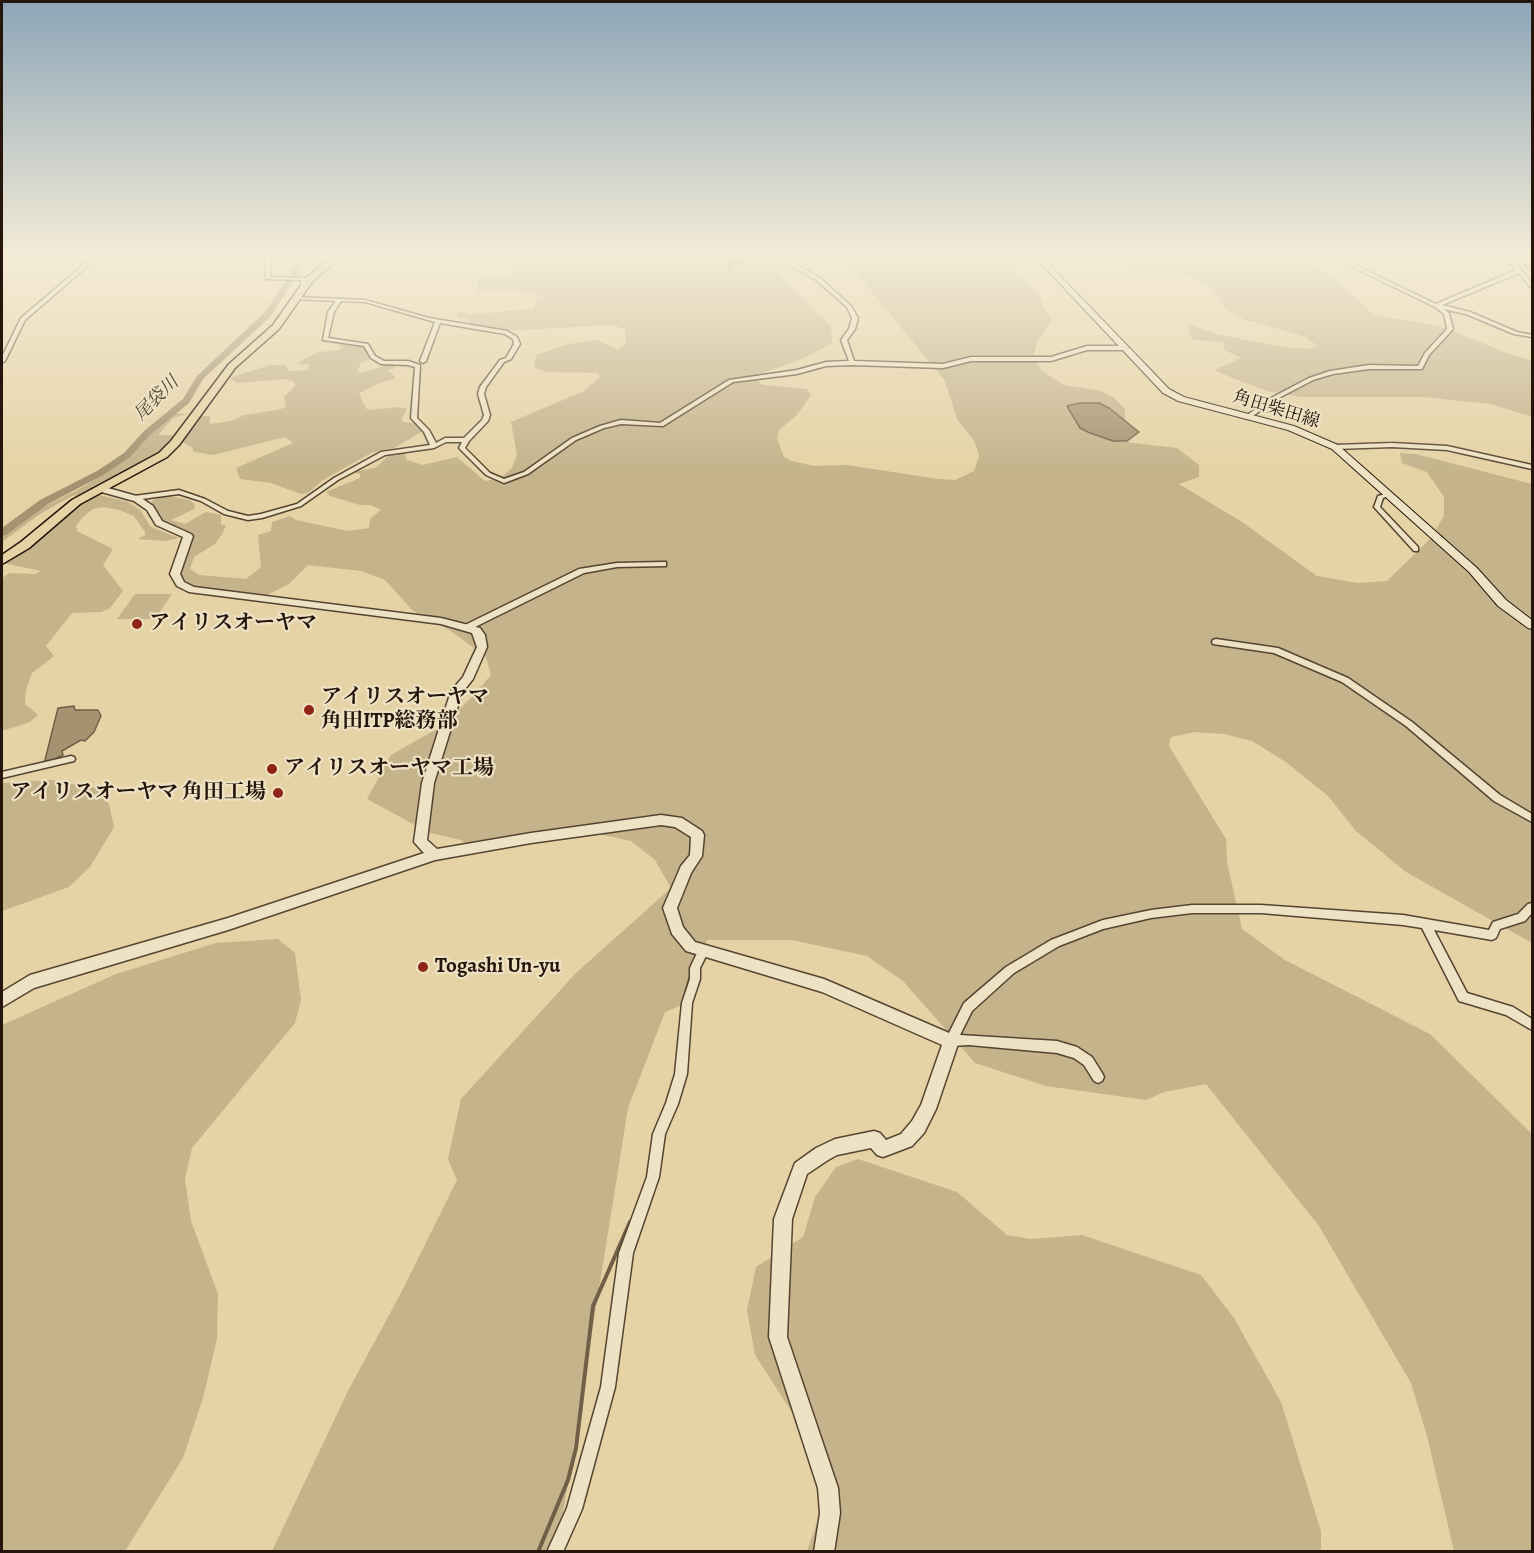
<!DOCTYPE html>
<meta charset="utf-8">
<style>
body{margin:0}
#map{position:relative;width:1534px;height:1553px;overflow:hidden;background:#e5d3a5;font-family:Alegreya,serif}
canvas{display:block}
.frame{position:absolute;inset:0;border:3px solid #25150a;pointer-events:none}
</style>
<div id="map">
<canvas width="1534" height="1553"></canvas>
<div class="frame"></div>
</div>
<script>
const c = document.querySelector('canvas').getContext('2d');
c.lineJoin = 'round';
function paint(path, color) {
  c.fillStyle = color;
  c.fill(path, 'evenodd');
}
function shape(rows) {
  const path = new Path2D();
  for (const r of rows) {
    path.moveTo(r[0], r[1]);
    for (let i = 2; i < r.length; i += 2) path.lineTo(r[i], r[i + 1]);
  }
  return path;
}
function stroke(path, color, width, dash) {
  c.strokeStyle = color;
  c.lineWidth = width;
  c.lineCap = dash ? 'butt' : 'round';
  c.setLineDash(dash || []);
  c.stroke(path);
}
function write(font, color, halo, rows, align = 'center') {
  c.font = font + ' Alegreya,"Noto Serif JP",serif';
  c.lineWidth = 4.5;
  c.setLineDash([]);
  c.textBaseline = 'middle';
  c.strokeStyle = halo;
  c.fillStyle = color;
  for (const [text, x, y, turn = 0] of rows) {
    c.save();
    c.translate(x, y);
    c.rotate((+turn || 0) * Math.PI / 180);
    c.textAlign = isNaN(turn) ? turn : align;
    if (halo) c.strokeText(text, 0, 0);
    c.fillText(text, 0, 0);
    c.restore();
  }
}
paint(shape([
 [516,256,775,256,782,277,831,326,832,343,802,359,760,374,758,380,760,384,766,385,807,389,811,395,797,415,779,430,777,438,784,457,792,461,814,466,847,465,938,479,955,480,974,471,979,456,975,442,957,419,945,381,850,266,848,256,995,256,1038,290,1043,306,1052,319,1037,343,1033,357,1042,371,1064,385,1101,391,1114,398,1125,409,1125,419,1108,440,1177,448,1199,465,1199,477,1179,484,1242,522,1317,576,1358,583,1387,581,1430,539,1444,516,1444,497,1427,472,1402,463,1400,453,1416,454,1532,484,1532,943,1406,872,1356,831,1328,796,1286,762,1252,741,1224,734,1195,732,1171,737,1169,746,1226,839,1227,862,1242,929,1285,960,1430,1034,1532,1134,1532,1551,1454,1551,1427,1436,1411,1383,1319,1226,1206,1084,1164,1092,1146,1100,1046,1086,975,1063,903,981,867,956,792,940,707,940,687,1003,665,1012,628,1108,557,1551,272,1551,348,1391,402,1291,457,1180,448,1159,461,1099,576,973,671,888,655,860,631,841,585,831,469,847,461,840,430,833,367,799,391,755,442,726,472,697,491,675,486,657,451,631,413,611,385,580,361,571,308,565,289,584,265,596,236,595,192,589,181,577,180,566,191,545,192,533,164,523,151,505,152,501,163,495,189,500,195,504,194,509,171,520,185,524,206,512,221,515,221,524,226,526,222,534,215,544,194,557,190,569,199,575,246,579,261,567,258,535,271,531,272,522,290,516,296,520,347,531,369,528,370,519,381,510,371,505,360,505,330,496,326,492,360,478,360,474,351,472,375,468,393,452,404,451,407,460,423,465,457,457,485,481,501,478,512,468,517,455,511,422,584,391,601,376,597,373,546,372,534,367,536,355,569,344,598,340,618,350,626,342,625,329,612,325,502,331,470,325,468,320,457,317,458,312,470,314,533,309,538,296,524,292,476,291,479,276,514,276],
 [1146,256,1300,256,1335,279,1374,315,1440,326,1512,355,1532,360,1532,417,1491,404,1423,397,1300,397,1267,391,1235,379,1214,370,1241,358,1224,350,1223,342,1192,340,1188,324,1217,334,1276,346,1307,349,1317,346,1306,337,1243,319,1225,308,1209,285,1194,277,1120,266],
 [338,344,361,345,370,350,370,359,361,363,357,371,362,373,393,363,395,368,388,370,396,378,380,383,359,393,364,405,368,410,399,407,407,409,402,419,403,422,416,423,423,431,394,448,371,453,323,480,308,493,301,494,271,483,240,479,236,468,293,443,285,437,213,455,194,452,192,447,182,442,199,416,210,416,210,424,231,421,244,415,278,410,286,407,284,397,295,386,294,382,284,379,237,383,229,378,270,365,284,365,290,371,307,370,310,365,296,364,318,352,339,350,341,348],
 [175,413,186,414,173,418,158,435,173,435,162,451,85,494,72,496,40,514,2,542,2,537,37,510,83,487,131,455,149,433],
 [99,495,128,502,140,510,151,527,179,538,165,541,138,539,145,535,145,532,134,516,119,510,104,507,93,509,83,517,76,526,77,531,113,549,103,565,123,591,110,608,101,612,72,613,46,646,54,656,32,673,26,690,25,704,38,715,30,722,2,731,2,578,10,573,35,574,41,571,3,563,80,503],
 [135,594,172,594,155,619,117,619],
 [51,780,95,788,109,804,114,827,90,867,69,887,2,911,2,783],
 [278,939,295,953,301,1000,295,1023,192,1148,185,1179,191,1221,218,1294,217,1339,203,1398,183,1458,125,1551,2,1551,2,1025,116,974,216,943],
 [858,1159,957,1192,1007,1235,1031,1239,1082,1235,1201,1275,1234,1318,1281,1402,1321,1531,1321,1551,807,1551,820,1514,824,1489,804,1431,755,1355,747,1310,756,1267,803,1237,815,1197,836,1167]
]), '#c4b38b');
const water = shape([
 [1080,403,1099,403,1109,408,1139,432,1127,441,1113,441,1090,433,1080,428,1067,406,1080,403],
 [74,706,75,710,98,710,101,716,94,732,85,741,81,740,62,751,63,755,44,764,58,708,74,706]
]);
paint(water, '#a49270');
stroke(water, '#716047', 1.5);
stroke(shape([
 [682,1006,690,977]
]), '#716047', 3);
stroke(shape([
 [538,1552,568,1480,576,1448,593,1306,630,1222]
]), '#716047', 4);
paint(shape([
 [303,256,310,256,270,317,203,379,189,403,150,435,130,457,103,475,48,504,6,535,2,536,2,528,40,500,97,471,124,453,144,431,183,399,197,376,264,313,303,256]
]), '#a49270');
const minor = shape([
 [94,256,99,256,25,320,5,361,2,363,2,357,21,318,94,256],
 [266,256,270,256,270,277,306,278,305,289,301,288,301,280,266,279,266,256],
 [756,256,768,256,727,264,730,267,728,268,722,263,756,256],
 [788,256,792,256,796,264,820,278,851,306,858,318,855,329,847,340,854,361,943,364,971,357,1051,357,1087,346,1126,346,1129,348,1126,350,1087,350,1051,361,971,361,943,368,852,365,826,366,797,374,733,382,663,426,621,424,604,428,576,440,528,474,504,483,486,475,459,448,462,442,446,442,434,448,385,455,338,480,301,506,262,518,248,520,224,514,201,501,179,494,134,500,131,498,134,496,179,490,205,499,228,511,248,516,261,514,297,504,334,478,381,452,430,445,424,432,411,418,415,367,408,365,381,364,371,358,364,346,323,340,328,312,336,301,297,299,295,299,295,297,365,300,429,318,507,331,517,337,520,344,511,359,504,362,486,387,484,394,490,415,488,421,469,441,465,448,490,473,504,479,524,472,572,438,600,426,621,420,660,423,729,380,797,370,826,362,849,361,841,340,849,329,852,318,847,307,816,280,792,266,788,256],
 [341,301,365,302,435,322,420,361,423,363,426,361,440,323,505,334,513,339,514,344,506,358,500,360,480,387,478,394,484,415,482,420,464,438,445,438,436,443,429,430,417,418,420,365,408,361,384,361,375,356,368,344,328,338,334,312,341,301],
 [1330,256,1336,256,1436,304,1516,270,1505,256,1510,256,1532,284,1532,287,1530,287,1519,273,1442,305,1470,312,1517,332,1532,335,1532,337,1514,334,1466,314,1443,309,1449,313,1453,329,1429,355,1422,369,1369,369,1333,374,1313,380,1275,400,1250,418,1246,418,1246,416,1271,398,1309,378,1330,371,1369,365,1418,366,1425,353,1447,329,1444,314,1435,307,1330,256],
 [1519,256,1524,256,1532,266,1532,269,1530,269,1519,256],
 [1392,443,1447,446,1532,465,1532,469,1447,450,1392,447,1335,449,1332,447,1335,445,1392,443],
 [1389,493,1392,495,1383,498,1380,507,1418,547,1418,551,1414,551,1374,507,1378,496,1389,493],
 [663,562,666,562,666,566,617,567,584,573,469,630,463,630,462,628,463,626,579,569,617,563,663,562],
 [1216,639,1278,648,1348,678,1412,722,1500,795,1532,814,1532,822,1494,801,1406,726,1342,682,1274,653,1213,644,1212,642,1213,640,1216,639],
 [71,756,74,757,75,759,74,761,2,778,2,772,71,756],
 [1532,903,1532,913,1525,921,1500,929,1496,938,1492,940,1434,930,1467,993,1513,1007,1532,1019,1532,1030,1506,1015,1459,1001,1422,928,1403,925,1261,913,1192,913,1151,918,1103,929,1059,946,1014,973,972,1011,960,1035,1057,1041,1077,1047,1092,1057,1102,1073,1104,1077,1102,1081,1098,1083,1094,1081,1084,1065,1074,1058,1057,1053,969,1045,951,1046,947,1045,945,1041,964,1003,1006,967,1051,940,1103,920,1151,910,1192,905,1261,905,1403,915,1489,930,1493,922,1518,914,1528,904,1532,903],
 [703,947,707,949,708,952,700,968,700,979,692,1003,687,1074,678,1104,665,1134,659,1177,633,1253,615,1387,582,1509,563,1552,547,1552,567,1508,601,1387,619,1253,647,1177,653,1134,666,1103,675,1074,682,1003,690,979,690,968,699,949,703,947]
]);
const tertiary = shape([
 [101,486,140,497,153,506,162,521,191,534,193,536,180,574,184,582,194,587,441,618,480,628,485,635,487,647,473,679,462,693,434,783,427,840,437,849,531,833,661,815,682,818,702,831,704,835,702,856,691,873,677,908,683,927,695,942,824,979,956,1036,959,1041,936,1109,924,1133,912,1146,883,1157,877,1155,871,1148,837,1155,828,1160,807,1174,792,1219,787,1337,838,1488,840,1513,834,1552,814,1552,820,1513,818,1488,769,1337,774,1219,795,1163,816,1148,835,1139,874,1131,880,1133,886,1140,901,1134,912,1121,921,1105,942,1045,822,992,686,951,672,934,663,908,681,866,690,855,691,837,675,827,661,825,531,843,435,860,228,930,34,988,2,1007,2,992,30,975,228,918,424,853,414,842,422,783,451,691,463,677,477,647,472,633,441,624,189,592,177,586,170,574,183,537,156,525,147,510,134,501,98,491,98,487,101,486]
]);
const secondary = shape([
 [1034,256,1041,256,1169,389,1184,397,1294,426,1338,445,1477,568,1506,600,1532,620,1532,629,1528,628,1498,606,1469,572,1332,449,1288,430,1178,401,1163,393,1034,256]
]);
const trunk = shape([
 [332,256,341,256,312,282,279,329,235,368,179,445,167,457,80,504,29,548,2,564,2,555,21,542,72,500,159,453,171,441,229,364,273,325,306,278,332,256]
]);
stroke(minor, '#554431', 3);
stroke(tertiary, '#554431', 3);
stroke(secondary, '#25150a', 2);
stroke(trunk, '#25150a', 3);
paint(minor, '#eee2c4');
paint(tertiary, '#eee2c4');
paint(secondary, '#eee2c4');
paint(trunk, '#e5d3a5');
stroke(shape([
 [1515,256,1532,274]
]), '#25150a', 1.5, [6, 6]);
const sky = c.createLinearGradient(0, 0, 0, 474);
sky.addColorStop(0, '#8da6b8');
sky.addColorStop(0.54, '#f3ebd6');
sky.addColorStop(1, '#f3ebd600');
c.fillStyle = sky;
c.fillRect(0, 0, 1534, 474);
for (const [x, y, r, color] of [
 [137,624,6,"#8f2418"],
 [309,710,6,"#8f2418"],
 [272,769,6,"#8f2418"],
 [278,793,6,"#8f2418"],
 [423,967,6,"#8f2418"]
]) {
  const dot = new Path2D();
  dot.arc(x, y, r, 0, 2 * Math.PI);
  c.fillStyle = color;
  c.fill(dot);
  stroke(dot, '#eee2c4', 2);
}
write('italic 18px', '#584733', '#eee2c4', [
 ["尾袋川",157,399,-45]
]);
write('18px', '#25150a', '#eee2c4', [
 ["角田柴田線",1276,410,17]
]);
write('bold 21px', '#25150a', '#eee2c4', [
 ["アイリスオーヤマ",149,624],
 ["アイリスオーヤマ",321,698],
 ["角田ITP総務部",321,722],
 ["アイリスオーヤマ工場",284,769],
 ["アイリスオーヤマ 角田工場",266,793,"right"],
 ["Togashi Un-yu",435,967]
], 'left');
</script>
